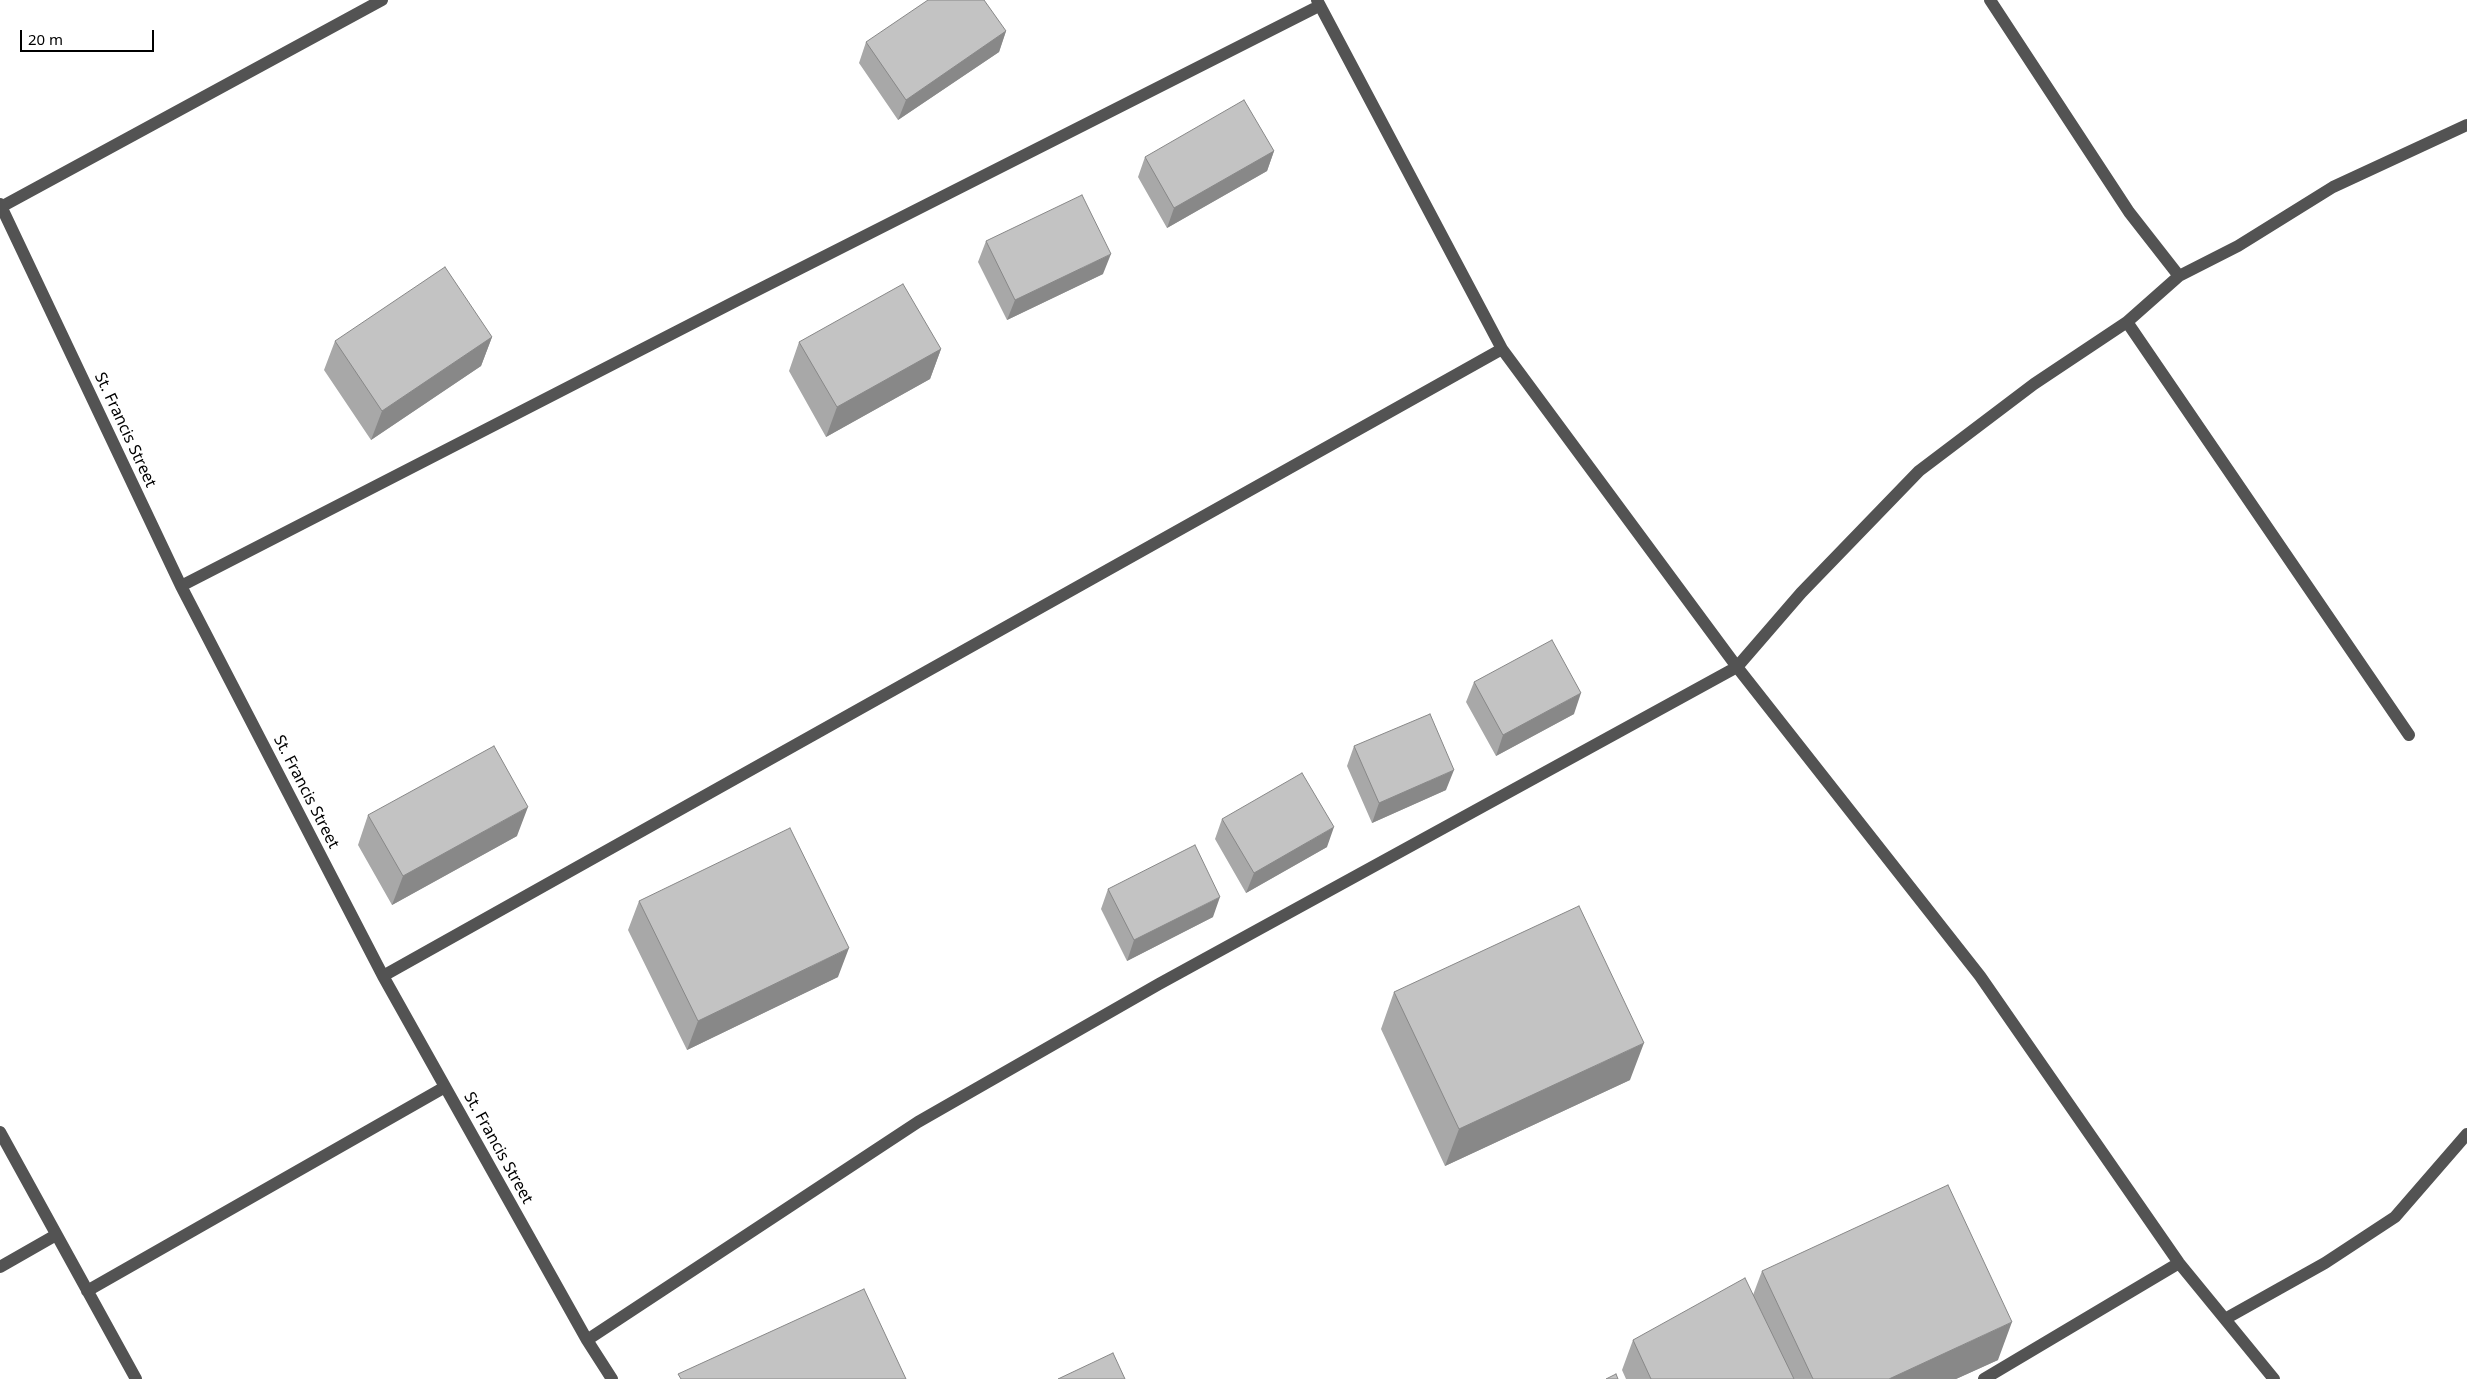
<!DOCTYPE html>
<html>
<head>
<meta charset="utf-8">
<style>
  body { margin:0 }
  #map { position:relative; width:2467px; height:1379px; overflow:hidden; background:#fff; font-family:"Noto Sans",sans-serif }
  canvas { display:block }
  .scale { position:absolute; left:20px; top:30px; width:134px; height:22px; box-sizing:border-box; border:2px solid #000; border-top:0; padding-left:6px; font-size:15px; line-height:18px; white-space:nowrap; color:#000; -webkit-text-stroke:4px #fff; paint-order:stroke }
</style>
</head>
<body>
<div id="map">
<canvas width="2467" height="1379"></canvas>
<div class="scale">20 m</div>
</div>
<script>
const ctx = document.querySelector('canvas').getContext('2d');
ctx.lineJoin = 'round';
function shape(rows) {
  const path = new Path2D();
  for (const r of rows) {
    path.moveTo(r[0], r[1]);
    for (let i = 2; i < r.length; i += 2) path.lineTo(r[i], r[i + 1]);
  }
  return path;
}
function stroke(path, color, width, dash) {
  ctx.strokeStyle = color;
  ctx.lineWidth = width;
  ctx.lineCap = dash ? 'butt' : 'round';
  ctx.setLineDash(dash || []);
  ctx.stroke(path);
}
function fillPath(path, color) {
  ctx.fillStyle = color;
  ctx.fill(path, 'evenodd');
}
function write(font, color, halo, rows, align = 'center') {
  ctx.font = font + ' "Noto Sans",sans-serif';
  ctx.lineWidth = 5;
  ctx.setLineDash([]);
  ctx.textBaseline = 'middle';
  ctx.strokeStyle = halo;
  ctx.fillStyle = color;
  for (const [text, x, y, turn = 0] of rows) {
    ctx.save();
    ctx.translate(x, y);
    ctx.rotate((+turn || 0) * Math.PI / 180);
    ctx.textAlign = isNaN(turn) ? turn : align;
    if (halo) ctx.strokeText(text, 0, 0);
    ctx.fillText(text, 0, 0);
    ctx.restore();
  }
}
stroke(shape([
  [1317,0,1502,349,1737,667,1980,976,2179,1263,2274,1379],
  [1990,0,2129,212,2179,276,2238,246,2333,187,2467,125],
  [0,204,181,586,383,976,587,1340,612,1379],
  [1,207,382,0],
  [2127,322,2409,735],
  [181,586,736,301,1319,6],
  [383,976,1502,349],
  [0,1132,136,1379],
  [0,1267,56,1235],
  [87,1291,445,1087],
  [2225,1319,2325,1263,2395,1217,2467,1134],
  [587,1340,918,1122,1159,984,1737,667,1801,593,1919,471,2034,384,2127,322,2179,276],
  [1984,1379,2179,1263]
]), '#535353', 12);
fillPath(shape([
  [1006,31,999,52,898,120,859,63,866,42],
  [1274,151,1267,171,1167,228,1138,177,1145,157],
  [986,241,1103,274,1007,320,978,262],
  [492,337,481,366,371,440,324,370,335,341],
  [799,342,941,349,930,379,826,437,789,371],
  [1474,682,1574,714,1496,756,1466,702],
  [1354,746,1446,790,1372,823,1347,766],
  [368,815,517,836,392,905,358,845],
  [1222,819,1327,847,1246,893,1215,839],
  [1108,889,1213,917,1127,961,1101,909],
  [639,901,838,977,687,1050,628,930],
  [1394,992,1630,1080,1445,1166,1381,1029],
  [1762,1271,1998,1360,1956,1379,1626,1379,1622,1370,1633,1340,1753,1295]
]), '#a8a8a8');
fillPath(shape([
  [1006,31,999,52,898,120,906,100],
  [1274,151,1267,171,1167,228,1174,208],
  [1111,254,1103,274,1007,320,1015,300],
  [492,337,481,366,371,440,382,411],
  [941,349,930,379,826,437,837,407],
  [1581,693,1574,714,1496,756,1503,735],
  [1454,770,1446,790,1372,823,1379,803],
  [528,807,517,836,392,905,403,876],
  [1334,827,1327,847,1246,893,1254,873],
  [1220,897,1213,917,1127,961,1134,940],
  [849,948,838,977,687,1050,698,1021],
  [1644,1043,1630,1080,1445,1166,1459,1129],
  [2012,1322,1998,1360,1956,1379,1889,1379]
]), '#888');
const building = shape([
  [928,0,984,0,1006,31,906,100,866,42,928,0],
  [1244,100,1274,151,1174,208,1145,157,1244,100],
  [1082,195,1111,254,1015,300,986,241,1082,195],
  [445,267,492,337,382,411,335,341,445,267],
  [903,284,941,349,837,407,799,342,903,284],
  [1552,640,1581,693,1503,735,1474,682,1552,640],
  [1430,714,1454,770,1379,803,1354,746,1430,714],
  [494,746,528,807,403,876,368,815,494,746],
  [1302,773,1334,827,1254,873,1222,819,1302,773],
  [790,828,849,948,698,1021,639,901,790,828],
  [1195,845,1220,897,1134,940,1108,889,1195,845],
  [1579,906,1644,1043,1459,1129,1394,992,1579,906],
  [1948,1185,2012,1322,1889,1379,1813,1379,1762,1271,1948,1185],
  [1745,1278,1794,1379,1651,1379,1633,1340,1745,1278],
  [864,1289,906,1379,681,1379,678,1374,864,1289],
  [1113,1353,1125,1379,1058,1379,1113,1353],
  [1616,1374,1618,1379,1606,1379,1616,1374]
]);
fillPath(building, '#c3c3c3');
stroke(building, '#888', 1);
write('16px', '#000', '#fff', [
  ["St. Francis Street",125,430,65],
  ["St. Francis Street",306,792,63],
  ["St. Francis Street",498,1148,61]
]);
</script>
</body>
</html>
